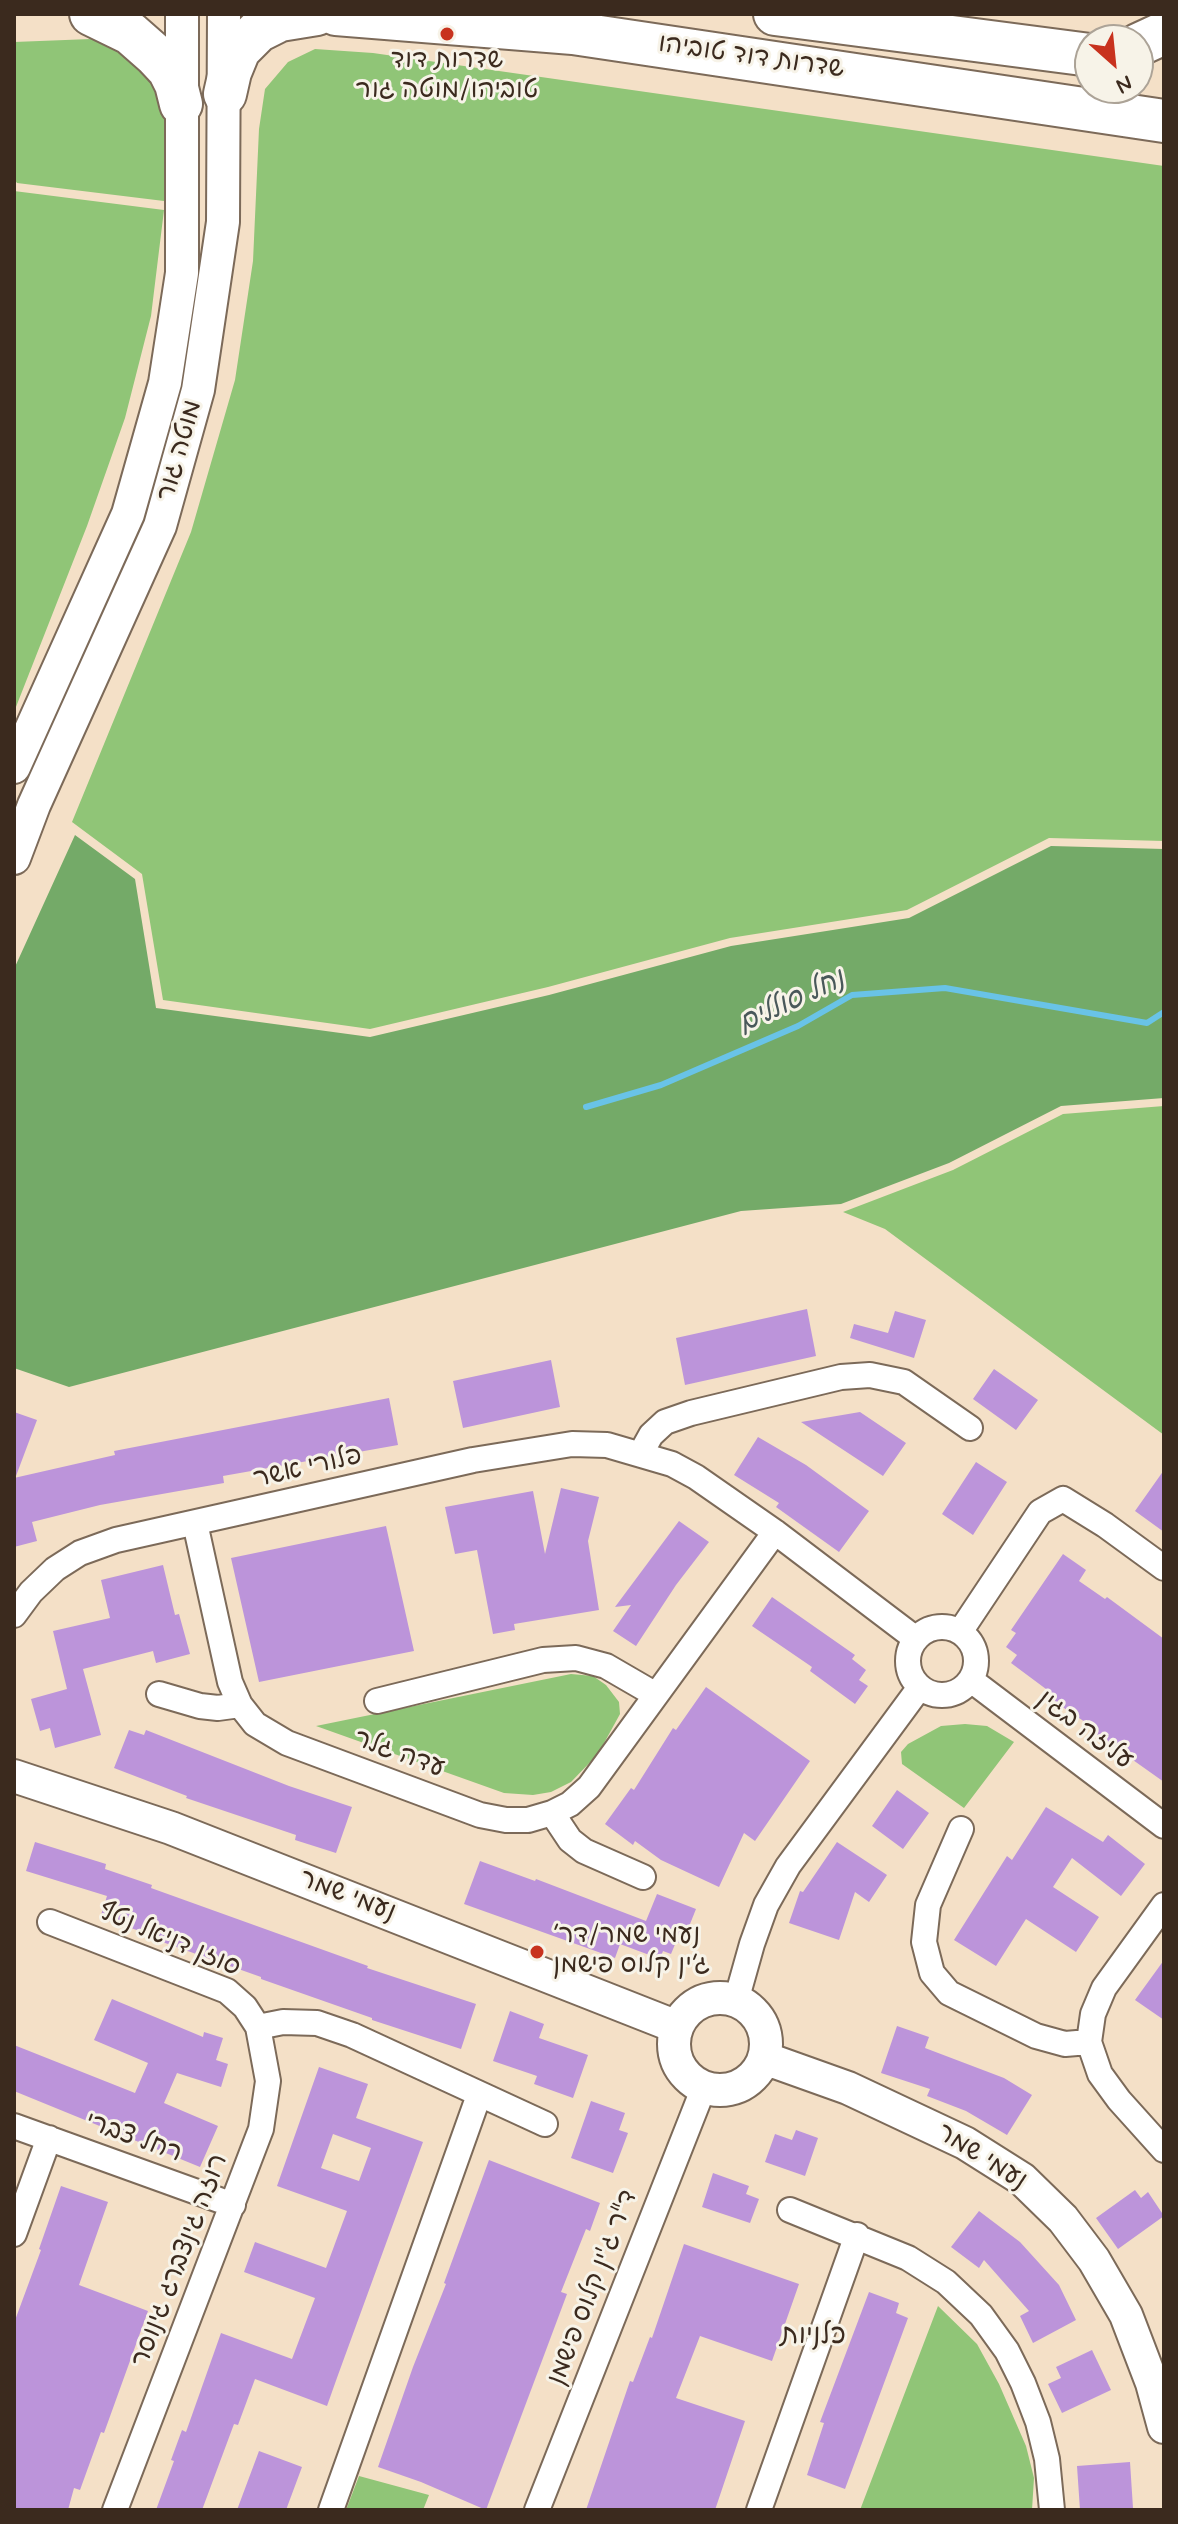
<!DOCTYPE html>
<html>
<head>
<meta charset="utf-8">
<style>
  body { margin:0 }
  #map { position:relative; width:1178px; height:2524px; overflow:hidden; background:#f4e0c7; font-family:Mynerve,sans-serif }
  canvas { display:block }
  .frame { position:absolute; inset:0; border:16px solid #3b2a1e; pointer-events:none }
  .north { position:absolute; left:1074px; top:24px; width:80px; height:80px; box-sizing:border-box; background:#f7f3e8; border:2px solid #aca397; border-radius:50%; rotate:153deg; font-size:22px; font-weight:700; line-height:32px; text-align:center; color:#3b2a1e }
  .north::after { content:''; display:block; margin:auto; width:28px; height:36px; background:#c8321e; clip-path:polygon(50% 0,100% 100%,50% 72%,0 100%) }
</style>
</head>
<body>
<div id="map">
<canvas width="1178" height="2524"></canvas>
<div class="frame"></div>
<div class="north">N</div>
</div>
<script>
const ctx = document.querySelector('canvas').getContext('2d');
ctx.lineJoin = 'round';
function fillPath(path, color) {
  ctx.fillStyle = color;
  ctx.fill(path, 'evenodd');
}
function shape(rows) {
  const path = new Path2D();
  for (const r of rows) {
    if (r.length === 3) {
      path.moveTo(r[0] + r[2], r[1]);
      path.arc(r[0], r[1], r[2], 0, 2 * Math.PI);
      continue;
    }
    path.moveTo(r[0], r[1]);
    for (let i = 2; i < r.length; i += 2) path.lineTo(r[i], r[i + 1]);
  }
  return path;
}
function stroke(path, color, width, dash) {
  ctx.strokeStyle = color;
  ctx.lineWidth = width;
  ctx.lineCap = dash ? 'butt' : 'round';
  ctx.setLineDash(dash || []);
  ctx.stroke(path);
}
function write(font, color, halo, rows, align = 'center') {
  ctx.font = font + ' Mynerve,"Playpen Sans Hebrew",sans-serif';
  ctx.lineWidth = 6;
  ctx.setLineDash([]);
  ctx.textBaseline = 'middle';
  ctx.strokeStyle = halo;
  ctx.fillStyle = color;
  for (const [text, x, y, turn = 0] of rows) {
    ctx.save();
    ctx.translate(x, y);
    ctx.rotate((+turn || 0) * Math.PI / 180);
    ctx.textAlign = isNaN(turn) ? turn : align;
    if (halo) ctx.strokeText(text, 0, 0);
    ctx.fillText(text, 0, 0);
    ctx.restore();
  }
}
fillPath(shape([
  [91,39,122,48,152,70,164,102,164,201,17,183,14,179,14,42],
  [315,49,373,53,1164,166,1164,841,1049,838,907,910,730,938,548,987,370,1029,163,1000,142,874,72,822,191,532,235,380,253,261,259,129,265,89,288,62],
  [14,191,164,210,151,316,125,418,87,526,14,712],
  [1164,1106,1164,1435,885,1229,843,1212,953,1170,1063,1114],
  [571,1674,593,1676,606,1685,619,1702,620,1714,598,1754,571,1782,551,1792,533,1795,504,1793,316,1726],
  [965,1724,987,1726,1014,1742,964,1808,902,1764,901,1752,908,1744,941,1726],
  [938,2306,977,2344,999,2384,1026,2446,1034,2478,1032,2510,860,2510],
  [359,2476,429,2495,423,2510,346,2510]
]), '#90c577');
fillPath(shape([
  [75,835,135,879,156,1008,370,1037,549,995,731,946,909,918,1051,846,1164,849,1164,1098,1061,1106,949,1163,841,1204,741,1211,69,1387,14,1368,14,969]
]), '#74aa68');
stroke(shape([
  [586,1107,661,1085,798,1026,852,995,945,988,1147,1023,1164,1012]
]), '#69c3e7', 6);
fillPath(shape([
  [807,1309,816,1356,685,1385,676,1338],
  [895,1311,926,1320,914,1358,850,1338,854,1324,888,1333],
  [551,1360,560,1407,463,1428,453,1381],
  [994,1369,1038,1400,1016,1430,973,1399],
  [389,1398,398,1445,223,1476,224,1483,100,1505,32,1522,37,1541,14,1547,14,1478,115,1455,114,1451],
  [14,1412,37,1420,16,1476,14,1475],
  [860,1412,906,1443,883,1476,801,1422],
  [758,1437,806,1465,869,1511,839,1552,776,1507,779,1503,734,1475],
  [976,1462,1007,1482,973,1535,942,1514],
  [1164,1470,1164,1532,1135,1511],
  [561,1488,599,1497,588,1541,599,1610,514,1624,515,1630,493,1634,477,1550,455,1554,445,1507,533,1491,545,1554],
  [679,1521,709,1542,676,1585,636,1646,613,1631,631,1605,615,1607],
  [386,1526,414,1651,259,1682,231,1558],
  [1063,1554,1086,1570,1079,1581,1105,1599,1107,1597,1164,1639,1164,1782,1092,1731,1094,1728,1043,1694,1046,1689,1011,1663,1017,1655,1006,1647,1016,1633,1011,1630],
  [163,1565,175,1615,179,1614,190,1654,156,1663,153,1651,83,1669,101,1735,55,1748,50,1728,40,1731,31,1699,67,1689,53,1631,110,1618,101,1580],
  [772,1597,855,1655,852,1659,866,1670,859,1680,868,1686,855,1704,810,1671,812,1667,752,1626],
  [706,1687,810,1761,755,1841,744,1833,719,1887,661,1860,635,1841,633,1845,605,1824,631,1788,634,1790,673,1728,676,1730],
  [129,1730,144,1735,146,1730,289,1786,352,1807,336,1853,295,1840,296,1835,186,1798,187,1796,114,1768],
  [897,1790,929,1813,903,1849,872,1826],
  [1046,1807,1103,1842,1108,1835,1145,1864,1121,1896,1072,1858,1053,1887,1099,1917,1076,1952,1026,1919,996,1966,954,1940,1007,1856,1012,1860],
  [35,1842,106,1864,105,1869,152,1885,151,1888,368,1966,367,1968,476,2004,461,2049,372,2020,372,2018,261,1979,261,1977,151,1938,152,1935,100,1918,107,1896,26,1871],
  [837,1842,887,1875,869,1902,855,1892,839,1940,789,1923,800,1891,803,1892],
  [480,1861,535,1881,536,1879,646,1921,657,1894,696,1909,682,1944,676,1942,671,1954,663,1951,660,1959,620,1944,615,1958,464,1904],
  [1164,1960,1164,2020,1135,2000],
  [112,1999,203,2037,204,2032,223,2038,216,2060,228,2064,221,2087,177,2073,164,2103,218,2126,200,2167,14,2091,14,2045,135,2093,148,2063,94,2040],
  [510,2011,544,2024,539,2038,588,2055,573,2098,534,2084,537,2076,493,2061],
  [897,2026,929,2037,925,2048,1004,2078,1032,2095,1007,2135,966,2111,927,2096,930,2089,881,2073],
  [319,2067,368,2084,356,2118,423,2142,338,2375,327,2406,255,2379,238,2425,234,2424,202,2510,156,2510,174,2461,171,2460,182,2430,186,2432,221,2333,292,2359,315,2298,244,2272,255,2242,326,2268,347,2211,277,2186],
  [333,2134,371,2148,359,2181,321,2168],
  [591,2101,625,2113,619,2130,628,2133,613,2173,571,2158],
  [796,2130,818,2138,805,2176,765,2162,775,2134,792,2140],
  [489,2160,600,2203,590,2231,586,2229,561,2292,567,2294,486,2510,421,2482,378,2467,413,2367,446,2284,444,2283],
  [713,2173,749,2186,746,2194,759,2199,750,2223,702,2207],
  [61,2186,108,2202,79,2285,148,2311,104,2433,101,2432,80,2490,74,2488,68,2510,14,2510,14,2323,41,2250,39,2249],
  [1135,2190,1141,2198,1148,2192,1164,2216,1118,2249,1096,2218],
  [979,2211,1020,2242,1059,2285,1076,2320,1033,2343,1020,2316,1029,2311,984,2260,979,2268,951,2247],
  [684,2244,799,2284,772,2361,700,2336,676,2398,745,2421,715,2510,586,2510,630,2381,633,2382,650,2337,652,2338],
  [869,2292,899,2303,896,2313,908,2318,845,2489,807,2475,824,2423,820,2422],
  [1092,2350,1111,2390,1062,2413,1048,2384,1061,2378,1056,2367],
  [259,2451,302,2467,286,2510,237,2510],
  [1130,2462,1133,2508,1080,2510,1077,2466]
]), '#bc94da');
const street = shape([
  [641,1453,651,1435,665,1422,691,1413,841,1377,870,1375,904,1382,970,1428],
  [195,1523,230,1682,240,1705,255,1724,287,1743,480,1815,506,1820,528,1820,552,1813,570,1804,589,1787,775,1532],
  [14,1615,31,1592,55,1569,80,1553,116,1540,473,1460,572,1444,607,1445,672,1464,696,1477,775,1532,916,1639],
  [942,1661,34],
  [960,1632,1040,1512,1063,1499,1105,1525,1164,1568],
  [971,1680,1164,1826],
  [159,1694,200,1706,218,1708,240,1705],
  [377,1701,543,1660,576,1658,606,1666,656,1695],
  [552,1813,570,1840,584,1851,643,1877],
  [961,1829,928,1905,924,1942,932,1973,949,1993,1036,2036,1065,2044,1089,2042],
  [1164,1905,1104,1988,1093,2014,1089,2042,1100,2074,1119,2100,1164,2150],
  [50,1922,227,1991,245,2007,258,2027,268,2081,261,2129,115,2510],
  [736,2001,752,1944,766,1905,788,1866,920,1687],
  [258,2027,283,2022,317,2023,352,2035,545,2124],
  [14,2126,233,2205],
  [790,2210,908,2258,946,2282,981,2315,1007,2351,1023,2383,1038,2422,1047,2459,1052,2510],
  [14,2234,49,2138],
  [331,2510,479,2095],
  [537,2510,704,2087],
  [759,2510,857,2235]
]);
const secondary = shape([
  [14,767,128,514,165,383,182,273,182,14],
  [14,858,34,805,160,526,198,390,223,222,224,14],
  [14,1776,171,1828,677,2027],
  [720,2044,46],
  [764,2058,848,2088,965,2143,1022,2179,1063,2219,1094,2260,1126,2315,1152,2383,1164,2427]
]);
const highway = shape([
  [91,14,130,33,155,55,169,70,176,84,181,104],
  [336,14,573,33,1164,121],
  [775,14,1090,55],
  [1138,45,1164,33],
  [225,94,230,72,239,50,258,31,280,20,317,14]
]);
stroke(street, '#7c6a59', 28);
stroke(secondary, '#7c6a59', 36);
stroke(highway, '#7c6a59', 46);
stroke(street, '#fff', 24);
stroke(secondary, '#fff', 32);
stroke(highway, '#fff', 42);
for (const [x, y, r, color] of [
  [447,34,8,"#c8321e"],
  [537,1952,8,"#c8321e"]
]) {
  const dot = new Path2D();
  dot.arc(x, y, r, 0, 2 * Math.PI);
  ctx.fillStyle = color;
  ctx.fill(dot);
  stroke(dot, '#f7f3e8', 3);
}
write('26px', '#3b2a1e', '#f7f3e8', [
  ["שדרות דוד טוביהו",751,58,8],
  ["מוטה גור",181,451,-74],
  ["פלורי אשר",308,1469,-13],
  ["עליזה בגין",1084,1731,37],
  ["עדה גלר",399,1755,20],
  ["נעמי שמר",347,1897,21],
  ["סוזן דניאל נטף",169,1941,23],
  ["רחל צברי",133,2139,20],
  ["נעמי שמר",981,2158,32],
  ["רוזה גינצברג גינוסר",181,2261,-69],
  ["ד\"ר ג'ין קלוס פישמן",594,2288,-69]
]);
write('26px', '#3b2a1e', '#f7f3e8', [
  ["שדרות דוד",447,62],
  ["טוביהו/מוטה גור",447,92],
  ["נעמי שמר/דר׳",553,1937,"left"],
  ["ג׳ין קלוס פישמן",553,1967,"left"]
]);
write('italic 28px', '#49585a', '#f7f3e8', [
  ["נחל סוללים",792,1003,-25]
]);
write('28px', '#3b2a1e', '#f7f3e8', [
  ["כלניות",813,2337]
]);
</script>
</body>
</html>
